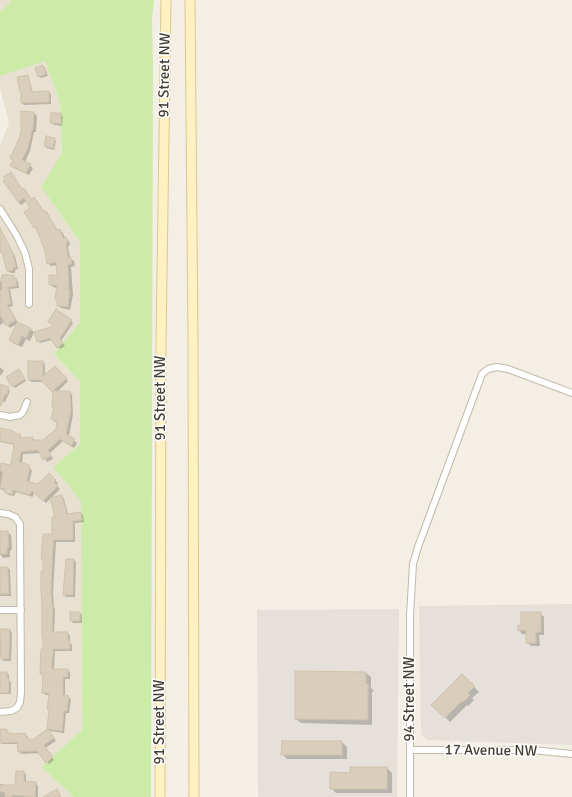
<!DOCTYPE html>
<html>
<head>
<meta charset="utf-8">
<style>
  body { margin:0 }
  canvas { display:block; background:#f3efe4 }
</style>
</head>
<body>
<canvas width="572" height="797"></canvas>
<script>
const ctx = document.querySelector('canvas').getContext('2d');
ctx.lineJoin = 'round';
function fillPath(path, color) {
  ctx.fillStyle = color;
  ctx.fill(path, 'evenodd');
}
function shape(rows) {
  const path = new Path2D();
  for (const r of rows) {
    path.moveTo(r[0], r[1]);
    for (let i = 2; i < r.length; i += 2) path.lineTo(r[i], r[i + 1]);
  }
  return path;
}
function stroke(path, color, width, dash) {
  ctx.strokeStyle = color;
  ctx.lineWidth = width;
  ctx.lineCap = dash ? 'butt' : 'round';
  ctx.setLineDash(dash || []);
  ctx.stroke(path);
}
function write(font, color, halo, rows, align = 'center') {
  ctx.font = font + ' Signika,sans-serif';
  ctx.lineWidth = 3;
  ctx.setLineDash([]);
  ctx.textBaseline = 'middle';
  ctx.strokeStyle = halo;
  ctx.fillStyle = color;
  for (const [text, x, y, turn = 0] of rows) {
    ctx.save();
    ctx.translate(x, y);
    ctx.rotate((+turn || 0) * Math.PI / 180);
    ctx.textAlign = isNaN(turn) ? turn : align;
    if (halo) ctx.strokeText(text, 0, 0);
    ctx.fillText(text, 0, 0);
    ctx.restore();
  }
}
fillPath(shape([
  [0,0,9,0,11,2,0,12],
  [45,61,60,103,62,153,41,187,80,242,80,322,54,354,80,382,80,444,53,467,81,500,82,730,41,767,74,797,0,797,0,145,9,123,0,88,0,76]
]), '#e8e1d1');
fillPath(shape([
  [572,604,572,745,427,740,421,734,419,606],
  [399,609,397,797,258,797,257,610]
]), '#e5e0d9');
fillPath(shape([
  [9,0,154,0,152,19,153,66,151,797,74,797,41,767,82,730,81,501,53,467,80,444,80,382,54,354,80,322,80,242,41,187,62,153,60,103,45,61,0,76,0,12,11,2]
]), '#cdeba8');
fillPath(shape([
  [43,66,45,68,48,76,41,78,39,76],
  [27,76,29,78,33,93,49,92,51,94,51,104,24,105,22,103],
  [34,113,37,116,36,132,34,132,30,151,25,162,33,168,29,175,14,168,12,166,20,139,23,121],
  [61,114,63,117,62,126,54,125,51,123],
  [54,139,56,141,54,150,47,148,45,146],
  [22,190,31,200,34,198,37,201,45,213,48,215,58,231,60,230,63,233,65,238,69,241,70,245,68,246,70,258,74,261,75,266,71,267,73,295,70,310,61,308,58,305,58,288,53,287,50,284,58,276,57,265,51,266,48,263,46,251,38,231,35,227,32,209,27,201,21,205,18,202],
  [0,230,15,256,18,269,15,270,15,273,11,273,8,271,4,255,0,250],
  [7,274,8,276,13,276,18,281,19,288,10,289,13,306,9,307,18,323,30,329,34,332,30,341,26,339,22,347,13,343,10,340,18,323,10,328,5,322,0,325,0,281,2,281,2,275],
  [71,321,73,323,61,341,65,346,60,349,52,340,40,343,38,341,55,327],
  [43,362,45,365,45,376,55,368,68,381,57,392,70,392,72,395,73,414,69,436,77,443,74,448,63,441,50,453,53,459,47,462,41,453,23,454,22,464,29,466,32,471,29,483,39,485,49,475,58,483,56,485,60,489,46,503,34,492,33,497,16,492,14,496,8,495,5,492,6,491,0,489,0,468,11,466,15,445,0,442,0,430,14,432,16,435,20,435,22,439,32,438,35,440,43,441,57,429,58,422,55,422,52,419,54,408,53,407,53,392,44,382,31,382,29,379],
  [0,367,4,371,0,376],
  [21,372,26,381,15,388,13,386],
  [0,387,8,389,10,391,5,402,0,401],
  [62,496,64,499,68,514,80,513,83,515,84,522,75,523,75,542,56,542,53,592,54,607,55,609,54,633,68,633,70,636,70,643,72,645,72,651,55,651,54,670,67,670,70,672,70,679,65,679,65,696,68,697,71,699,69,713,66,713,64,733,49,731,56,741,45,748,54,760,49,764,40,753,21,754,19,751,18,744,2,744,0,742,0,730,6,730,9,734,14,735,25,734,28,737,28,739,32,741,49,730,48,729,50,712,48,710,49,695,46,695,43,693,44,676,41,674,44,650,44,561,42,559,53,535],
  [0,532,7,532,11,535,12,550,10,550,10,557,3,558,0,554],
  [67,560,74,560,76,562,75,597,66,597,64,595],
  [0,568,8,568,10,570,11,596,0,596],
  [80,613,82,615,82,623,73,623,71,621],
  [540,613,544,617,544,635,539,635,540,646,531,646,527,642,527,634,522,634,519,630,522,626],
  [0,630,10,630,12,633,11,661,4,661,0,656],
  [0,673,7,673,9,675,9,680,11,682,11,694,0,694],
  [366,673,371,677,371,688,374,691,372,692,372,725,301,723,296,719],
  [462,675,479,692,472,698,474,700,468,706,467,705,450,722,433,705],
  [342,742,347,747,347,759,287,759,282,754],
  [387,768,392,773,392,793,336,793,331,788,351,774],
  [24,772,26,775,26,782,36,783,38,786,38,797,0,797,0,784,2,784,5,786,16,786]
]), '#0003');
const building = shape([
  [43,65,46,74,38,77,35,68,43,65],
  [28,75,32,92,49,91,49,102,21,103,21,92,20,92,17,77,28,75],
  [21,111,34,112,33,130,32,130,28,148,22,160,31,164,26,173,10,166,13,160,10,158,19,139,21,131,21,111],
  [51,113,61,113,61,124,50,123,51,113],
  [46,136,55,138,53,148,44,146,46,136],
  [11,172,22,189,24,188,31,199,34,197,44,212,46,211,57,230,60,229,63,238,66,237,68,242,66,243,68,258,71,257,72,264,68,264,69,291,70,291,68,307,57,306,57,299,55,299,57,285,49,285,49,275,57,275,56,262,47,264,45,251,36,227,34,228,24,212,30,208,24,198,18,202,3,181,5,179,3,177,11,172],
  [0,228,13,253,16,267,13,268,13,270,7,271,2,252,0,253,0,228],
  [3,275,14,275,14,278,16,278,17,286,8,287,11,304,7,304,16,320,6,326,0,315,0,290,2,290,1,277,3,277,3,275],
  [56,309,72,320,60,338,63,343,57,348,50,338,37,342,34,332,54,326,48,322,56,309],
  [17,322,31,328,26,338,22,336,18,345,9,340,17,322],
  [28,361,43,361,43,376,55,366,67,378,53,391,70,391,71,411,66,434,75,439,71,446,60,439,48,450,51,456,43,460,38,450,21,452,19,462,29,465,29,467,30,467,27,481,38,484,49,473,56,480,54,482,58,486,43,501,32,491,30,495,13,490,12,495,4,492,5,489,0,488,3,472,0,471,1,463,11,465,14,444,0,441,0,428,14,431,14,433,20,434,20,438,33,437,33,440,43,440,56,429,57,421,51,419,54,407,52,407,53,391,52,392,41,380,28,380,28,361],
  [19,369,25,379,12,387,6,377,19,369],
  [0,384,9,387,7,395,5,394,1,406,0,406,0,384],
  [62,495,67,514,81,512,82,520,73,521,73,540,54,540,53,548,51,589,52,605,53,605,52,632,68,632,68,641,70,641,70,649,53,649,53,658,52,658,52,669,68,669,68,677,63,677,63,695,69,696,67,711,64,711,62,731,47,729,49,710,47,710,49,693,42,693,43,674,40,674,41,649,43,649,43,638,42,638,42,603,41,592,41,571,43,571,43,559,41,559,43,534,52,534,52,517,55,517,50,498,62,495],
  [0,531,8,531,9,547,7,547,7,554,0,554,0,531],
  [66,559,74,559,73,595,63,595,66,559],
  [0,567,8,567,9,594,0,594,0,567],
  [70,612,80,612,80,621,70,621,70,612],
  [521,612,541,612,541,632,536,632,536,643,526,643,526,630,518,631,518,625,521,625,521,612],
  [0,629,10,629,9,659,1,659,0,629],
  [295,671,366,672,366,683,369,685,368,687,368,720,295,719,295,671],
  [0,672,7,672,7,677,9,679,9,693,0,693,0,672],
  [462,674,475,686,468,693,470,695,463,702,462,701,445,718,431,705,462,674],
  [0,729,7,729,7,733,13,733,13,734,26,733,26,737,32,740,48,729,54,738,44,745,53,757,46,763,37,751,18,752,17,742,0,743,0,729],
  [282,741,342,741,342,755,281,755,282,741],
  [350,767,387,767,387,789,330,789,330,772,350,773,350,767],
  [16,771,24,771,24,781,36,782,35,797,12,795,12,797,5,797,5,792,0,792,0,785,15,785,16,771],
  [57,789,61,797,43,797,57,789]
]);
fillPath(building, '#d9cdbb');
stroke(building, '#d1c3ab', 1);
const minor = shape([
  [0,209,17,236,25,253,29,269,29,304],
  [0,415,10,417,20,415,23,412,27,402],
  [0,513,8,514,15,517,20,524,21,693,20,702,17,708,11,711,0,712],
  [0,610,21,610],
  [410,750,532,750,572,754],
  [410,797,410,616,413,564,418,547,482,374,488,369,497,367,508,369,572,393]
]);
const secondary = shape([
  [190,0,193,342,194,797],
  [160,797,161,343,166,0]
]);
stroke(minor, '#c2baa8', 8);
stroke(secondary, '#dbc791', 11);
stroke(minor, '#fff', 6);
stroke(secondary, '#fff1c2', 9);
write('15px', '#463f33', '#fff', [
  ["91 Street NW",165,75,-89],
  ["91 Street NW",161,398,-90],
  ["94 Street NW",410,699,-90],
  ["91 Street NW",160,722,-90],
  ["17 Avenue NW",491,751,1]
]);
</script>
</body>
</html>
